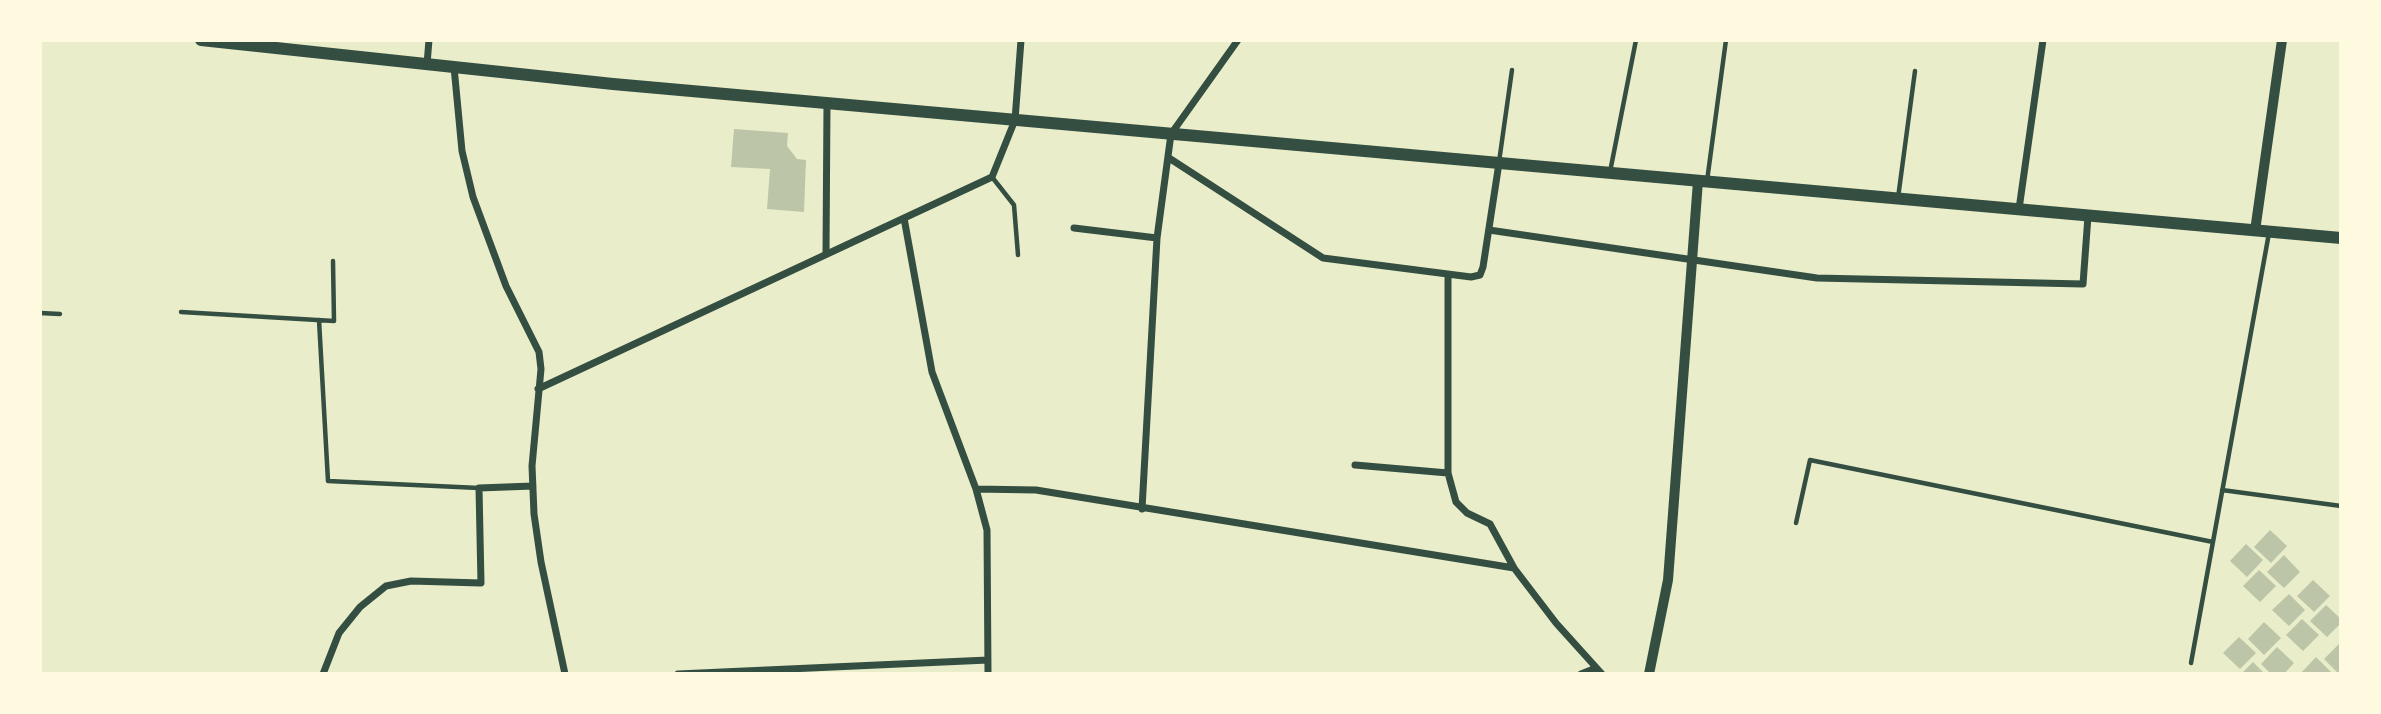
<!DOCTYPE html>
<html>
<head>
<meta charset="utf-8">
<style>
  body { margin:0 }
  #map { position:relative; width:2381px; height:714px; overflow:hidden; background:#e9edc9; font-family:Signika,sans-serif }
  canvas { display:block }
  .frame { position:absolute; inset:0; border:42px solid #fefae0; pointer-events:none }
</style>
</head>
<body>
<div id="map">
<canvas width="2381" height="714"></canvas>
<div class="frame"></div>
</div>
<script>
const ctx = document.querySelector('canvas').getContext('2d');
ctx.lineJoin = 'round';
function fillPath(path, color) {
  ctx.fillStyle = color;
  ctx.fill(path, 'evenodd');
}
function shape(rows) {
  const path = new Path2D();
  for (const r of rows) {
    path.moveTo(r[0], r[1]);
    for (let i = 2; i < r.length; i += 2) path.lineTo(r[i], r[i + 1]);
  }
  return path;
}
function stroke(path, color, width, dash) {
  ctx.strokeStyle = color;
  ctx.lineWidth = width;
  ctx.lineCap = dash ? 'butt' : 'round';
  ctx.setLineDash(dash || []);
  ctx.stroke(path);
}
fillPath(shape([
  [734,129,788,133,787,146,797,159,806,160,804,212,767,209,770,169,731,167],
  [2270,530,2287,546,2271,563,2254,547],
  [2246,544,2263,560,2247,577,2230,561],
  [2284,555,2300,572,2284,588,2267,572],
  [2259,570,2276,586,2260,602,2243,586],
  [2313,580,2330,596,2314,612,2297,596],
  [2289,594,2305,610,2289,626,2272,610],
  [2326,605,2341,619,2341,623,2327,637,2310,621],
  [2302,619,2319,635,2303,651,2286,635],
  [2264,622,2281,638,2264,655,2248,639],
  [2239,637,2256,653,2240,669,2223,653],
  [2341,642,2341,674,2339,674,2324,659],
  [2277,647,2294,663,2284,674,2271,674,2261,664],
  [2316,657,2333,674,2300,674],
  [2253,662,2265,674,2241,674]
]), '#bcc5a7');
stroke(shape([
  [1499,162,1512,70],
  [1610,172,1636,40],
  [992,177,1014,205,1018,255],
  [1707,181,1726,40],
  [1898,198,1915,71],
  [181,312,334,321,333,261],
  [40,313,60,314],
  [319,320,328,481,479,488],
  [2222,490,2341,506],
  [1796,523,1810,460,2213,542],
  [2191,663,2269,233]
]), '#344e41', 4.5);
stroke(shape([
  [427,64,429,40],
  [454,67,462,151,473,197,506,286,539,352,541,369,532,466,534,514,541,562,565,674],
  [1169,158,1323,258,1471,277,1480,275,1483,267,1499,163],
  [2019,209,2043,40],
  [904,218,932,372,976,489,987,530,988,674],
  [1074,228,1157,238],
  [1489,230,1817,278,2083,284,2088,216],
  [826,254,827,103],
  [1448,274,1448,473,1456,502,1467,513,1490,524,1514,568],
  [538,389,992,177,1015,120,1021,40],
  [1355,465,1448,473],
  [976,489,1036,490,1514,568,1556,623,1602,674],
  [1142,509,1157,238,1171,134,1238,40],
  [323,674,339,633,360,607,386,586,411,581,481,583,479,488,533,486],
  [678,674,988,660],
  [1581,674,1596,668]
]), '#344e41', 7);
stroke(shape([
  [2255,231,2282,40],
  [1649,674,1668,580,1698,181]
]), '#344e41', 10);
stroke(shape([
  [201,40,613,84,2341,238]
]), '#344e41', 12);
</script>
</body>
</html>
